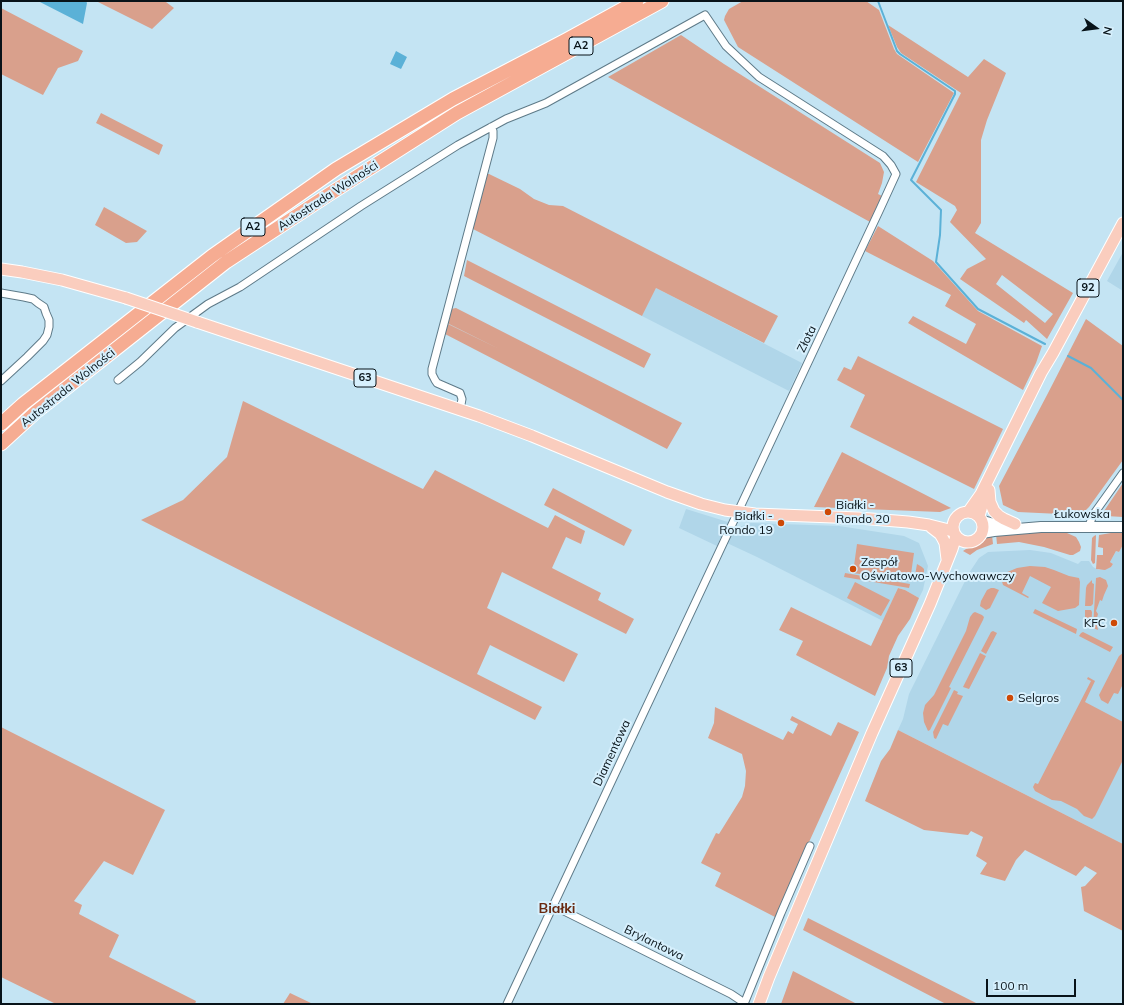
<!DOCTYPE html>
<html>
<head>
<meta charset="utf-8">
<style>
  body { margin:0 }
  #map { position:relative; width:1124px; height:1005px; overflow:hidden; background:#c4e4f3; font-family:Mulish,sans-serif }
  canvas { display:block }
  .frame { position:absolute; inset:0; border:2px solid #081319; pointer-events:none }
  .north { position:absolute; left:1076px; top:8px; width:40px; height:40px; -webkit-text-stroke:3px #d7f0fd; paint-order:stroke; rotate:104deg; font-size:11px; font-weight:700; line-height:16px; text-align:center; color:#081319 }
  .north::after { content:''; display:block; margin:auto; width:14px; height:18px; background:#081319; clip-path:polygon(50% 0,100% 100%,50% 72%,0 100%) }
  .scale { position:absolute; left:986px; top:979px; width:90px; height:18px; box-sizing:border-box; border:2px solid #081319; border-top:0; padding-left:5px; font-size:12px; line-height:14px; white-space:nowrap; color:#081319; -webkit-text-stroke:3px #d7f0fd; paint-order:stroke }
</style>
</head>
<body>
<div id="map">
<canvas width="1124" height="1005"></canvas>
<div class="frame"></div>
<div class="north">N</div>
<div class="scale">100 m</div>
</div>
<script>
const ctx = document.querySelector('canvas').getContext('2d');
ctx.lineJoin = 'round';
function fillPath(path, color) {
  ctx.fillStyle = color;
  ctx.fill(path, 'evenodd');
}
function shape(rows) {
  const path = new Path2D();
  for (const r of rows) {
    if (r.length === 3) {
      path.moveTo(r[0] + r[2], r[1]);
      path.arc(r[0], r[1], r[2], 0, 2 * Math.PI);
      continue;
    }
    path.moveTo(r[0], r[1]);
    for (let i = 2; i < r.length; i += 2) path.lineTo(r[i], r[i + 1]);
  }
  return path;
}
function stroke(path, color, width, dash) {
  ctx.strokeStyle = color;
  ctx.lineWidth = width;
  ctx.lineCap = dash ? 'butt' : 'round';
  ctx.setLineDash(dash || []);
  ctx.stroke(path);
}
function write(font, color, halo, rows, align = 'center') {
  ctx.font = font + ' Mulish,sans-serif';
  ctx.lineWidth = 4;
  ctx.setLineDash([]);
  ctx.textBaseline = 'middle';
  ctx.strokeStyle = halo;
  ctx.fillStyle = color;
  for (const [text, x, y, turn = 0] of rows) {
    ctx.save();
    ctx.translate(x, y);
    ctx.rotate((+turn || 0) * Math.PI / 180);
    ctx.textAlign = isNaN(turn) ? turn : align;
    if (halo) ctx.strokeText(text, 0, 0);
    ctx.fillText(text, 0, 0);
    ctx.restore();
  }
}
fillPath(shape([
  [1123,252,1123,291,1107,281],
  [656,288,802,363,789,391,642,316],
  [686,509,728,522,717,546,679,528],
  [751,523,839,526,904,536,919,543,928,566,923,590,919,598,905,590,898,588,883,621,757,557,727,543,736,528],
  [1123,545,1123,844,898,730,903,719,909,694,969,573,979,558,988,552,1030,550,1051,553,1078,564,1081,561,1089,561,1093,567,1099,570,1111,567,1113,564,1110,562,1116,551,1119,552]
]), '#b0d6e9');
fillPath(shape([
  [96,1,166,1,166,2,174,8,152,29],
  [743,1,866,1,879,10,894,49,897,54,954,93,918,162,738,47,724,20,725,16,729,9],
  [1,8,83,51,78,61,58,68,43,95,1,74],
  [888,25,968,77,984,59,1006,73,987,120,981,140,981,223,975,233,1073,293,1047,339,1026,320,1024,323,960,279,967,269,986,259,950,222,957,210,955,206,916,182,961,93,901,53,897,47],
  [1002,275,1053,314,1045,323,996,284],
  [681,35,724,64,880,163,884,172,882,183,878,194,882,196,870,222,608,77],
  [101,113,163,145,159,155,96,123],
  [485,174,489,174,520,189,534,199,549,205,563,206,778,316,764,343,656,288,642,316,473,229],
  [104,207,147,231,137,242,126,243,95,225],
  [878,226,933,261,978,311,1042,346,1036,363,1023,390,908,323,913,316,966,344,976,324,945,306,951,295,865,251],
  [467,260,651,354,644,368,464,276],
  [456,308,682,423,667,449,445,334,448,324,497,348,447,323,451,309],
  [1086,319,1123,346,1123,460,1089,507,1081,515,1018,512,1003,505,999,486,1047,395],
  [858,356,1003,429,974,489,850,427,865,395,837,380,844,367,851,370],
  [243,401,423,489,435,470,548,528,555,515,585,531,581,544,566,537,552,568,601,593,598,600,634,619,626,634,502,572,487,608,578,654,564,682,490,645,477,674,542,707,535,720,141,520,183,500,227,457],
  [842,452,951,508,940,512,814,507],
  [1123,483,1123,517,1106,516,1102,514],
  [553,488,632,530,624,546,544,505],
  [1058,532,1067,533,1076,537,1079,542,1081,547,1080,551,1073,555,1070,555,1044,547,1019,542,997,544,996,534],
  [1111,533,1123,533,1123,545,1119,552,1116,551,1110,562,1113,564,1111,567,1105,570,1096,569,1097,555,1103,555,1103,548,1098,547,1099,535],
  [992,535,993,544,977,550,970,555,963,551,966,549,979,544,987,536],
  [1096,535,1095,563,1093,564,1091,560,1092,538,1094,536],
  [857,544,914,553,910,581,853,573],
  [917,564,922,567,924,569,924,574,922,579,917,581,914,581],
  [1030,566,1045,567,1054,570,1069,576,1079,578,1080,582,1079,605,1075,608,1058,611,1042,603,1051,587,1030,576,1022,593,1029,597,1028,598,1003,585,1001,578,1005,573,1017,568],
  [845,573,910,584,909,588,844,577],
  [1100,577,1106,580,1108,586,1104,595,1102,601,1100,600,1096,611,1098,614,1096,621,1098,630,1093,628,1096,578],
  [1092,580,1092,583,1094,584,1093,604,1091,606,1085,606,1086,588,1087,585],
  [855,582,890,600,881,616,847,598],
  [898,588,905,590,919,598,910,619,898,636,889,656,887,668,875,696,796,655,803,641,779,630,791,607,871,646],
  [991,588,994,588,999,590,990,608,986,610,980,606,981,601,987,590],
  [1035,609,1077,629,1076,634,1033,613],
  [1085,610,1091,610,1092,612,1091,629,1087,624,1085,619],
  [975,612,982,615,984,617,983,620,949,687,951,688,930,730,928,731,924,722,923,713,925,705,934,695,966,631,970,617,973,613],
  [993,631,997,633,986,654,981,651,991,632],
  [1083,632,1113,647,1110,652,1079,636,1081,633],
  [980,653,986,656,969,689,963,687],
  [1123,653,1123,684,1118,694,1114,693,1108,704,1101,700,1099,695,1119,656],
  [1088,677,1095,681,1085,702,1123,722,1123,760,1095,816,1092,819,1084,816,1077,809,1061,801,1052,800,1035,791,1033,787,1035,783,1038,784,1091,681,1087,679],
  [954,690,958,692,957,694,963,696,948,726,943,724,936,739,934,738,933,732],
  [715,707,783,740,788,731,793,734,798,724,790,720,792,716,831,736,838,722,859,732,775,917,715,886,721,873,701,863,716,833,719,834,742,797,745,786,746,771,742,754,708,738,714,723],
  [1,727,165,810,133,875,104,861,74,901,82,905,79,914,119,935,109,957,196,1001,195,1004,56,1004,1,977],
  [898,730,1123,844,1123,931,1084,911,1081,887,1085,886,1097,873,1085,866,1076,876,1025,850,1016,860,1005,881,980,874,987,863,976,856,983,837,971,831,968,835,924,830,865,801,881,761,890,749],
  [808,918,978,1004,946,1004,803,930],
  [793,971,857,1004,781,1004],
  [290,993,313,1004,283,1004]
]), '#d9a08c');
fillPath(shape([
  [38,1,86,1,87,3,83,24],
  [396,51,407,57,401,69,390,64]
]), '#5bb1d7');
stroke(shape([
  [878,1,897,51,900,54,955,91,955,94,911,180,941,210,940,235,936,262,978,309,1045,344],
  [1068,356,1091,368,1123,400]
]), '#5bb1d7', 2);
const street = shape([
  [1,293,24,297,33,299,38,303,44,307,46,313,49,320,49,327,47,335,43,341,27,357,1,381],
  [118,380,140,362,175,328,208,304,240,287,361,206,458,145,506,119,546,103,705,15,726,46,759,77,883,156,891,165,896,174,880,209,507,1004],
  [460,410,462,399,460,393,437,383,435,380,432,374,432,369,493,138,493,131,491,127],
  [1089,526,1093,515,1123,473],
  [552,905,731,994,740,1000,743,1004],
  [744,1004,781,913,810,846]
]);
const secondary = shape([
  [983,521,994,524,1009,525],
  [982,533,994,531,1041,527,1123,527]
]);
const primary = shape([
  [1,269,22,272,62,280,126,298],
  [197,322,479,416,532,436,667,492,701,504,725,510,755,514,859,518,908,522,929,525,953,531],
  [989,490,990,502,994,511,999,516,1004,519,1015,524],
  [969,511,981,494,1041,373,1053,353,1123,223],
  [968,527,15],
  [979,516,985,495],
  [931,527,940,534,943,539,945,543,947,559],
  [759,1004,769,977,872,733,930,604,952,549,956,536]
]);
const highway = shape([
  [1,424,23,404,212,256,336,169,453,99,566,40,637,1],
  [1,444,37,411,226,262,328,195,457,113,662,1]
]);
stroke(street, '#5e7a88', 9);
stroke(secondary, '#5e7a88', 12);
stroke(primary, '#fff', 13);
stroke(highway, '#fff', 15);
stroke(street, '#fff', 7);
stroke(secondary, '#fff', 10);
stroke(primary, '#facdbe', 11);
stroke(highway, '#f6ac92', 13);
const primaryBridge = shape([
  [126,298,197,322]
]);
stroke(primaryBridge, '#fff', 13, []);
stroke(primaryBridge, '#facdbe', 11);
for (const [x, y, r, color] of [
  [828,512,4,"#ce4906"],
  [781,523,4,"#ce4906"],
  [853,569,4,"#ce4906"],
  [1114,623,4,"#ce4906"],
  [1010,698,4,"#ce4906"]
]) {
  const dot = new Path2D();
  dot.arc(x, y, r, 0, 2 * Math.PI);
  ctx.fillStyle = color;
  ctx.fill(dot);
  stroke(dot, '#d7f0fd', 1.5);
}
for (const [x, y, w] of [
  [581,46,24],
  [253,227,24],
  [1088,288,22],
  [365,378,22],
  [901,668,22]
]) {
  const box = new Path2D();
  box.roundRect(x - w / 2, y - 9, w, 18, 3);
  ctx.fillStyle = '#d7f0fd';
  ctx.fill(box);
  stroke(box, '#081319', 1);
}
write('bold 11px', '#081319', null, [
  ["A2",581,46],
  ["A2",253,227],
  ["92",1088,288],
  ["63",365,378],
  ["63",901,668]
]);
write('12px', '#081319', '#d7f0fd', [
  ["Autostrada Wolności",328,196,-33],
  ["Złota",807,339,-64],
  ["Autostrada Wolności",68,388,-39],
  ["Łukowska",1082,514],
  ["Diamentowa",612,753,-65],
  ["Brylantowa",654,943,26]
]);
write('12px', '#081319', '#d7f0fd', [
  ["Białki -",836,505],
  ["Rondo 20",836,519],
  ["Białki -",773,516,"right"],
  ["Rondo 19",773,530,"right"],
  ["Zespół",861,562],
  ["Oświatowo-Wychowawczy",861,576],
  ["KFC",1106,623,"right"],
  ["Selgros",1018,698]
], 'left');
write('bold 14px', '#69280f', '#d7f0fd', [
  ["Białki",557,909]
]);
</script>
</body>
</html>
